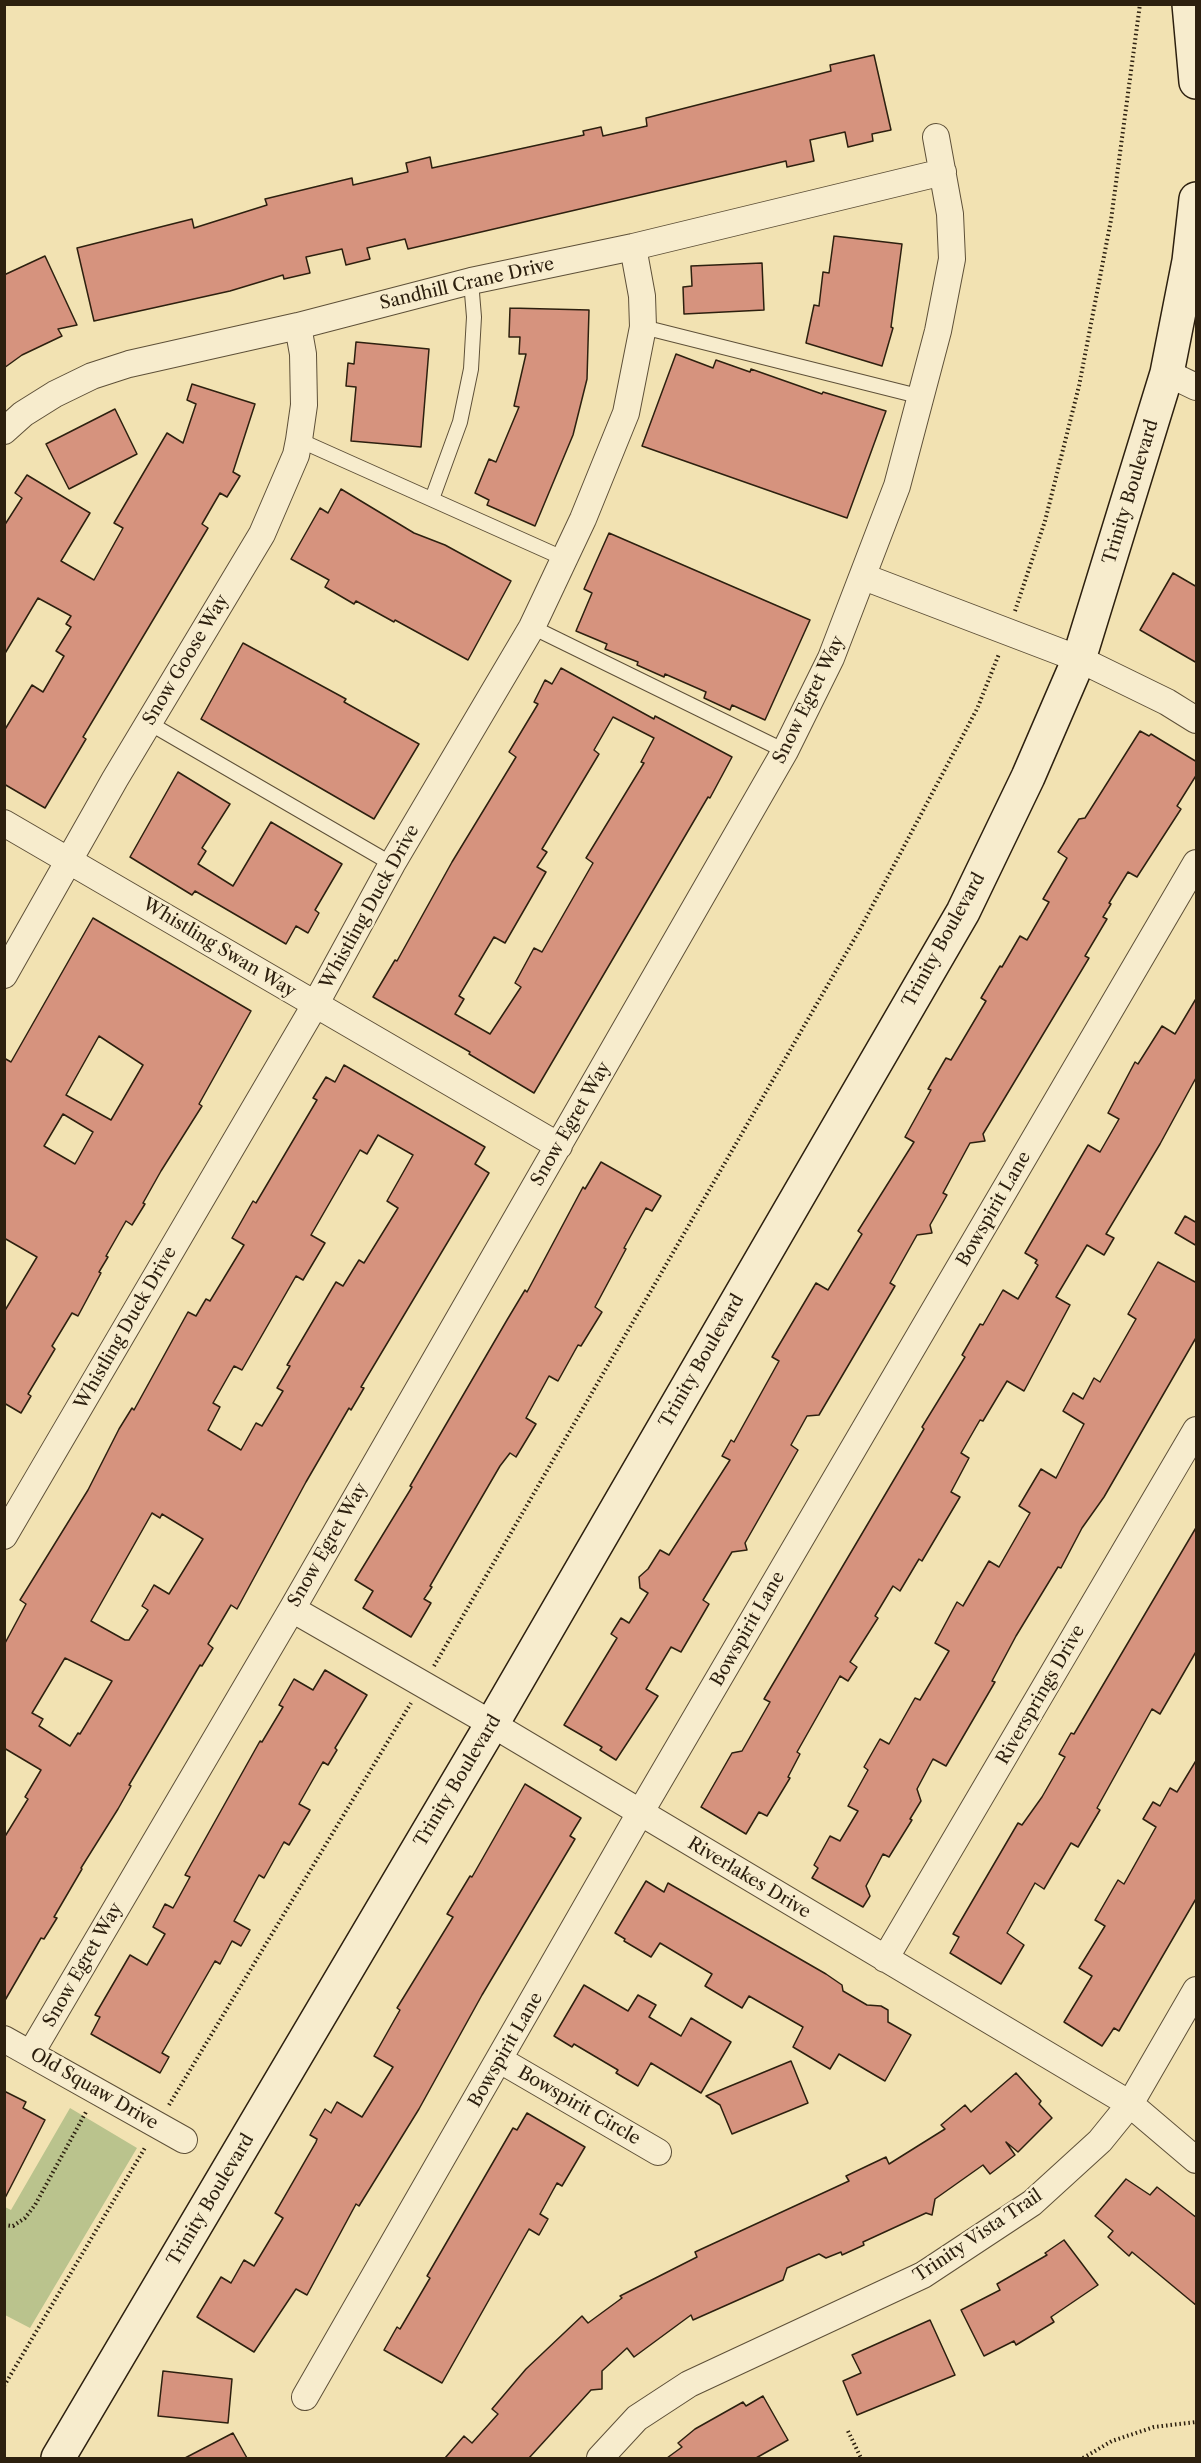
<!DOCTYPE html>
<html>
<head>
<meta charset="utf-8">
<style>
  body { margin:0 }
  #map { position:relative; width:1201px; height:2463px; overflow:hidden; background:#f2e2b2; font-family:"Libre Caslon Text",serif }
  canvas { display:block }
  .frame { position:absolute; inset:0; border:6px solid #2d200f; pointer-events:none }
</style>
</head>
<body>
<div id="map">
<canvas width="1201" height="2463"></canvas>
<div class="frame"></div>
</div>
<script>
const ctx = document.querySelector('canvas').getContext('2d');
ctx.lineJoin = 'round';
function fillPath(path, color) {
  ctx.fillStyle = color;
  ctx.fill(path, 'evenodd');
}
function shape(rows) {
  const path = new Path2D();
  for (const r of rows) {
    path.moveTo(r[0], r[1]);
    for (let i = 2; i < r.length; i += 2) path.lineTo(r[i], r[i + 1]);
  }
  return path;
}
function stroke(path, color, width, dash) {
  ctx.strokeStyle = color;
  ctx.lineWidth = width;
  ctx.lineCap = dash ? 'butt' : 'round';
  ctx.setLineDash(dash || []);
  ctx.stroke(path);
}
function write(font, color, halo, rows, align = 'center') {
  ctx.font = font + ' "Libre Caslon Text",serif';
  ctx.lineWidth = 5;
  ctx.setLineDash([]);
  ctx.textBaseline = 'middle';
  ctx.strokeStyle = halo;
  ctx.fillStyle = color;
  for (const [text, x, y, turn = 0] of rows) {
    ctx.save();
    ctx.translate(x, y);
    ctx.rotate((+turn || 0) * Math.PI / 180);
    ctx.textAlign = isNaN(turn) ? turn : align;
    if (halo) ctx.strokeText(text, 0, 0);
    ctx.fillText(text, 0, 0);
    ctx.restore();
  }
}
fillPath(shape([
  [70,2108,137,2148,30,2328,5,2315,5,2207,11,2210]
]), '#bac38d');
const building = shape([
  [874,55,891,130,872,134,873,141,848,147,845,132,810,140,814,161,787,167,786,161,408,249,405,239,367,248,370,259,346,265,342,249,306,257,310,273,284,279,283,275,230,291,94,321,77,248,192,219,194,228,267,205,265,199,327,184,352,178,353,185,408,172,406,163,430,157,432,168,584,135,583,131,601,127,603,136,647,126,646,118,831,71,830,65,874,55],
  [834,236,902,244,891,327,893,328,882,366,806,343,814,305,819,306,823,272,829,273,834,236],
  [45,256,77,325,58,329,62,336,22,355,4,368,4,275,45,256],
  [762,263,764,310,684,314,683,287,692,286,691,266,762,263],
  [510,308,589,310,587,379,573,435,535,526,487,505,489,500,475,493,489,459,496,462,519,407,514,406,526,354,519,354,520,337,509,337,510,308],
  [356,342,429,349,421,447,351,441,356,387,346,386,348,363,354,364,356,342],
  [676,354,713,368,716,360,750,372,751,369,822,394,823,392,886,411,847,518,642,446,676,354],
  [192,384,255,404,233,472,240,476,227,497,220,493,202,524,208,528,83,737,86,739,45,808,4,784,4,731,32,685,43,692,64,656,56,651,71,627,66,624,71,616,38,598,4,655,4,526,22,498,15,493,27,475,90,513,61,561,94,580,123,528,114,523,167,433,183,443,196,404,187,400,192,384],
  [115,409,137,454,69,489,46,444,115,409],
  [341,489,414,533,445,545,511,581,468,660,395,620,394,622,356,601,354,604,325,587,329,580,291,559,320,508,328,513,341,489],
  [609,533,810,620,765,720,732,705,730,710,704,698,706,692,665,674,664,677,637,665,638,662,605,649,607,644,576,631,592,593,584,589,609,533],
  [1173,573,1197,587,1197,663,1140,630,1173,573],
  [243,643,346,699,344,702,419,744,374,819,201,719,243,643],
  [561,668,654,719,655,716,732,757,710,798,708,797,534,1093,469,1054,470,1052,373,997,395,960,397,961,452,862,516,757,509,752,538,704,534,702,545,680,552,684,561,668],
  [613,717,654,738,641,762,644,763,586,858,593,863,542,952,534,948,515,983,521,987,490,1034,455,1014,464,999,459,996,494,937,505,943,546,872,537,867,547,852,542,849,599,754,594,750,613,717],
  [1140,731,1149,736,1151,734,1197,762,1197,774,1177,806,1181,809,1137,877,1128,872,1109,903,1111,904,1103,917,1107,919,1085,956,1089,958,983,1134,985,1141,970,1143,943,1193,947,1195,930,1225,932,1233,917,1235,890,1283,895,1286,819,1415,807,1416,791,1445,798,1450,745,1543,747,1550,732,1552,703,1600,709,1604,681,1652,671,1647,646,1689,658,1696,616,1760,600,1750,602,1747,564,1725,617,1638,611,1634,621,1618,629,1623,648,1593,640,1588,639,1577,648,1569,660,1550,669,1555,730,1460,722,1456,731,1440,734,1442,779,1361,772,1357,816,1283,828,1290,862,1234,858,1231,914,1142,905,1137,931,1090,928,1089,946,1058,951,1060,986,1001,981,998,1000,966,1002,967,1020,936,1027,940,1049,902,1043,899,1067,858,1058,852,1079,819,1085,818,1140,731],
  [178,772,230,804,202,848,206,851,198,864,233,886,271,822,342,864,315,910,319,913,308,933,296,926,286,944,195,891,192,895,130,857,178,772],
  [93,918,251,1011,199,1104,202,1106,161,1171,143,1203,145,1204,132,1225,126,1221,106,1256,108,1257,99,1272,101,1273,78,1316,72,1313,52,1346,55,1349,28,1394,31,1396,21,1413,4,1403,4,1312,37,1257,4,1238,4,1058,11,1062,93,918],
  [99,1036,143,1065,111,1120,66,1095,99,1036],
  [63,1114,93,1132,75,1164,44,1146,63,1114],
  [1197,997,1197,1076,1160,1144,1106,1234,1114,1238,1104,1255,1087,1245,1056,1297,1070,1305,1024,1391,1007,1381,983,1421,980,1420,961,1453,969,1458,951,1492,960,1497,922,1561,919,1559,900,1591,893,1586,875,1616,878,1618,850,1662,857,1667,848,1681,840,1676,797,1752,800,1754,788,1777,790,1778,767,1816,759,1812,746,1834,701,1807,732,1753,742,1751,770,1702,764,1699,924,1429,922,1427,965,1357,962,1355,980,1324,983,1325,1003,1290,1018,1299,1038,1265,1035,1263,1037,1260,1025,1253,1088,1145,1100,1152,1119,1119,1108,1113,1135,1062,1138,1064,1162,1026,1175,1034,1197,997],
  [344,1065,485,1147,475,1164,489,1173,361,1387,364,1388,351,1410,349,1408,306,1482,237,1609,231,1605,208,1644,213,1648,202,1666,200,1665,129,1785,131,1786,118,1809,81,1868,82,1869,54,1917,57,1918,44,1939,41,1938,4,2002,4,1838,28,1799,25,1797,41,1770,4,1748,4,1645,26,1604,20,1600,88,1490,119,1429,132,1408,134,1410,188,1312,196,1316,206,1299,210,1301,244,1245,232,1238,253,1201,256,1203,317,1100,313,1098,326,1077,335,1082,344,1065],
  [378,1135,413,1155,387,1201,398,1208,364,1263,359,1260,343,1286,336,1282,287,1365,290,1366,277,1388,283,1391,262,1426,256,1423,241,1450,208,1430,220,1407,213,1403,234,1366,242,1370,296,1276,303,1280,325,1243,311,1235,360,1150,367,1154,378,1135],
  [152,1513,160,1518,162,1514,203,1539,169,1594,154,1585,142,1606,148,1610,129,1640,125,1640,91,1621,152,1513],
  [65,1658,112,1681,80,1734,78,1733,70,1746,39,1726,43,1719,32,1713,65,1658],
  [601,1162,661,1196,652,1211,646,1208,624,1248,626,1249,595,1307,602,1312,581,1346,578,1345,558,1381,549,1376,526,1418,536,1424,516,1457,510,1453,500,1466,430,1586,432,1587,424,1599,431,1603,411,1637,363,1608,373,1591,355,1580,412,1487,410,1486,507,1320,525,1290,527,1292,583,1187,585,1189,601,1162],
  [1185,1216,1197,1223,1197,1246,1175,1233,1185,1216],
  [1158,1262,1197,1283,1197,1336,1104,1497,1082,1528,1061,1568,1058,1567,1016,1636,992,1681,995,1682,946,1766,933,1759,917,1789,921,1801,910,1819,912,1820,889,1857,883,1854,866,1886,870,1896,863,1907,812,1878,818,1868,814,1865,830,1836,840,1841,858,1811,848,1806,868,1770,864,1767,880,1739,889,1744,915,1698,920,1700,949,1651,935,1643,957,1602,963,1606,989,1561,999,1567,1030,1513,1019,1506,1041,1469,1056,1478,1084,1424,1063,1411,1073,1393,1083,1399,1094,1378,1100,1382,1136,1319,1128,1314,1158,1262],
  [1197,1526,1197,1650,1160,1714,1152,1709,1097,1808,1100,1810,1078,1847,1071,1843,1044,1889,1035,1883,1007,1933,1024,1945,1001,1984,950,1953,959,1937,953,1934,1018,1823,1022,1825,1042,1797,1065,1757,1059,1754,1071,1733,1074,1734,1197,1526],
  [325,1670,367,1695,335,1748,337,1750,328,1765,323,1762,299,1804,310,1810,289,1845,284,1842,264,1878,259,1875,234,1921,250,1930,241,1946,232,1941,220,1964,215,1961,162,2053,169,2057,160,2073,91,2034,100,2017,95,2015,130,1955,147,1965,165,1934,153,1927,165,1904,173,1908,190,1877,185,1875,260,1741,262,1742,283,1707,279,1705,294,1679,313,1690,325,1670],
  [1197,1759,1197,1897,1119,2031,1114,2028,1102,2046,1064,2022,1092,1976,1079,1968,1105,1926,1095,1920,1118,1880,1124,1884,1156,1827,1143,1819,1153,1802,1160,1806,1170,1788,1177,1792,1197,1759],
  [525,1784,581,1818,570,1836,575,1839,482,1995,419,2109,359,2206,356,2204,307,2295,296,2289,254,2352,197,2317,221,2277,231,2283,244,2260,254,2266,283,2218,275,2213,316,2142,317,2139,310,2135,325,2109,331,2113,337,2102,362,2117,393,2067,374,2056,400,2010,397,2008,453,1917,447,1914,470,1876,472,1877,525,1784],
  [646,1881,664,1892,668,1883,826,1974,842,1985,843,1991,867,2005,881,2006,888,2010,888,2022,911,2035,885,2081,839,2054,830,2069,793,2047,803,2027,749,1996,742,2008,705,1986,712,1974,660,1943,651,1957,624,1941,625,1939,615,1933,646,1881],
  [584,1985,628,2011,638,1995,656,2005,649,2017,681,2036,691,2018,731,2042,701,2093,651,2063,638,2086,616,2073,618,2070,574,2044,572,2047,554,2036,584,1985],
  [791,2061,808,2103,732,2134,720,2105,706,2096,791,2061],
  [1016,2073,1041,2101,1039,2104,1052,2118,1018,2152,1006,2142,1015,2155,990,2174,983,2165,935,2199,932,2215,926,2213,863,2242,864,2245,842,2255,841,2252,826,2258,819,2254,787,2268,783,2280,693,2320,691,2315,634,2357,627,2348,602,2371,602,2389,591,2390,529,2458,445,2458,464,2436,472,2443,498,2414,492,2409,526,2369,582,2316,588,2323,622,2298,620,2296,697,2257,695,2252,849,2181,846,2176,886,2157,889,2164,945,2129,941,2125,965,2105,971,2112,1016,2073],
  [4,2091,26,2102,23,2108,45,2120,4,2200,4,2091],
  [527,2113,585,2147,562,2186,557,2183,540,2214,548,2219,539,2235,529,2229,442,2383,384,2350,397,2327,400,2329,430,2278,427,2276,513,2128,517,2130,527,2113],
  [1126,2179,1150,2195,1157,2187,1197,2218,1197,2306,1132,2252,1129,2256,1108,2237,1113,2231,1095,2216,1126,2179],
  [1064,2240,1098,2285,1051,2317,1054,2322,1016,2345,1014,2341,984,2356,961,2310,1000,2290,997,2284,1047,2255,1045,2253,1064,2240],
  [930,2320,955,2375,857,2415,843,2381,861,2373,852,2355,930,2320],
  [163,2371,232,2379,228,2423,158,2416,163,2371],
  [763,2396,788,2440,756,2458,667,2458,682,2447,678,2443,695,2429,743,2402,746,2406,763,2396],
  [233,2433,247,2458,185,2458,233,2433]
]);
fillPath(building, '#d6937e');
stroke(building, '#2d200f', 1.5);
const service = shape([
  [643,327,922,397],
  [299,440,565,559],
  [432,499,460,422,471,369,474,317,471,281],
  [532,627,785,751],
  [149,723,392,864]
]);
const minor = shape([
  [1167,373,1196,387],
  [4,431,23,414,55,394,92,376,129,364,298,326,471,281,633,247,943,172],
  [864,577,1079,659,1167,702,1196,720],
  [4,823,559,1146],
  [4,975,115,779,262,534,296,455,299,440,304,405,303,354,298,326],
  [4,1536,315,1005,392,864,532,627,583,519,626,413,643,327,642,296,633,247],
  [292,1609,492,1724,1130,2104,1196,2160],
  [885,1959,1196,1430],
  [4,2039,184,2140],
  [31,2053,292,1609,785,751,831,658,897,486,938,331,952,259,950,214,936,137],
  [500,2060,658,2152],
  [305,2397,640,1813,1196,863],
  [600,2458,637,2418,689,2384,923,2275,1032,2203,1100,2141,1130,2104,1196,1990]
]);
const secondary = shape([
  [1189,4,1196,82],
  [58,2458,492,1724,963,912,1028,777,1079,659,1167,373,1189,261,1196,199]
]);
stroke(service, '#5e5038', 16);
stroke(minor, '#5e5038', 28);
stroke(secondary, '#2d200f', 36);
stroke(shape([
  [1015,611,1045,521,1079,386,1111,220,1140,4],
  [434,1666,859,931,977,709,999,654],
  [169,2105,411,1703],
  [4,2225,13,2226,25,2218,35,2205,86,2112],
  [4,2386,146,2146],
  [848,2431,861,2458],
  [1083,2458,1112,2441,1154,2427,1196,2422]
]), '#2d200f', 4, [1.5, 3]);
stroke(service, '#f7eccd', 14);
stroke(minor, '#f7eccd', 26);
stroke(secondary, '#f7eccd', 33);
write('18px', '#2d200f', '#f7eccd', [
  ["Sandhill Crane Drive",467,284,-13],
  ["Trinity Boulevard",1131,492,-73],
  ["Snow Goose Way",186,660,-59],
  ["Snow Egret Way",809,700,-64],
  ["Whistling Duck Drive",370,907,-61],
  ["Trinity Boulevard",944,940,-61],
  ["Whistling Swan Way",219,948,31],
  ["Snow Egret Way",571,1124,-60],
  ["Bowspirit Lane",994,1209,-60],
  ["Whistling Duck Drive",126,1328,-60],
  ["Trinity Boulevard",702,1361,-60],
  ["Snow Egret Way",328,1545,-60],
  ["Bowspirit Lane",748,1629,-60],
  ["Riversprings Drive",1041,1695,-60],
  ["Trinity Boulevard",458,1781,-59],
  ["Riverlakes Drive",749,1878,31],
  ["Snow Egret Way",83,1965,-60],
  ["Bowspirit Lane",506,2050,-60],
  ["Old Squaw Drive",94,2089,30],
  ["Bowspirit Circle",579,2106,30],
  ["Trinity Boulevard",211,2200,-59],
  ["Trinity Vista Trail",978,2236,-34]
]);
</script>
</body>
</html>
